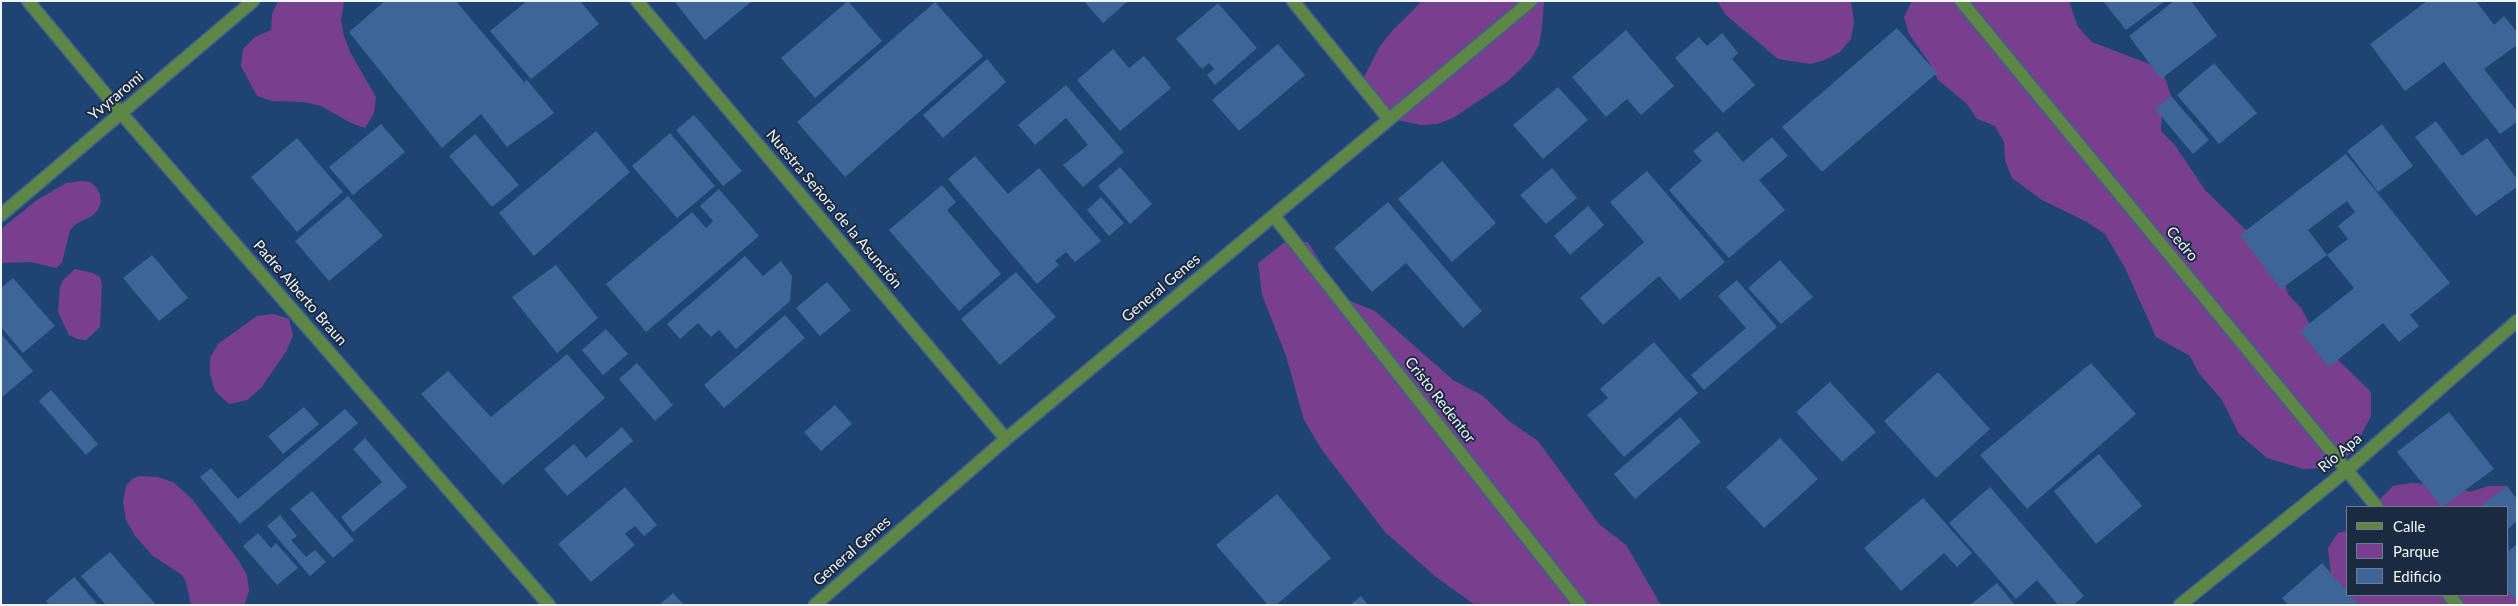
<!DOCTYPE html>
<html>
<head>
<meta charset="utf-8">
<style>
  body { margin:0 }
  #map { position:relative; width:2518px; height:606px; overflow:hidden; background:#1e4474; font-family:Lato,sans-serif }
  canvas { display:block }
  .frame { position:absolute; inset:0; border:2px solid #f0f5fb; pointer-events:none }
  .legend { position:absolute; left:2346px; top:506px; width:162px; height:90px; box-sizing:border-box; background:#1a2b41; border:1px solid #707c8b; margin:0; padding:6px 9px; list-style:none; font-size:15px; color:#f0f5fb }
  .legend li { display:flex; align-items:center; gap:10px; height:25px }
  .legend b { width:25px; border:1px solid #707c8b }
</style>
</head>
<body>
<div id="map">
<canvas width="2518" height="606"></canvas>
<div class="frame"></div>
<ul class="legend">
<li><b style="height:6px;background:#5d8647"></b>Calle</li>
<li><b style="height:14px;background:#783f8f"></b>Parque</li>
<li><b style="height:14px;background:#3e6597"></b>Edificio</li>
</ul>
</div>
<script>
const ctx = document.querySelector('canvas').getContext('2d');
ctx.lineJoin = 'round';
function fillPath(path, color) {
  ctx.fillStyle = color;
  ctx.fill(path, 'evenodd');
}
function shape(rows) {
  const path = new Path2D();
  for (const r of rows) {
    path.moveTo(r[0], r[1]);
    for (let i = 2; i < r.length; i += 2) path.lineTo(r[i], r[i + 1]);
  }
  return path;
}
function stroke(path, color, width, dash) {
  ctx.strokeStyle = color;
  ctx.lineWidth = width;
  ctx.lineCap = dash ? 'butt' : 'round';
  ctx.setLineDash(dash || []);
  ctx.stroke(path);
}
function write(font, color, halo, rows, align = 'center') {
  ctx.font = font + ' Lato,sans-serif';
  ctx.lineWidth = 4;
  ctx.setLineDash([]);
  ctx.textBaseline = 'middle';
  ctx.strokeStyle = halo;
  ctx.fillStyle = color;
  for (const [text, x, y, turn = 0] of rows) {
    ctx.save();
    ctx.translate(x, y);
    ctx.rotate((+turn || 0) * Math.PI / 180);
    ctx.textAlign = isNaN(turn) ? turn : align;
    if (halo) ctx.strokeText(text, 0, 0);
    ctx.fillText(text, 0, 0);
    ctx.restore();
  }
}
fillPath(shape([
  [278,1,344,1,341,20,344,36,350,52,376,97,374,113,365,128,351,123,321,106,304,102,272,101,257,96,241,66,243,49,255,37,271,30,272,14],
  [1422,1,1544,1,1542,28,1539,45,1531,59,1507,82,1453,118,1437,124,1421,125,1388,118,1368,92,1364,77,1380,46,1393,30],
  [1717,1,1851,1,1854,22,1851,39,1840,52,1825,60,1810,64,1778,59,1726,15],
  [1912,1,2069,1,2078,27,2092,42,2162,69,2171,96,2162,112,2161,131,2174,144,2205,190,2246,230,2267,266,2283,277,2288,294,2301,308,2319,341,2371,392,2371,416,2354,449,2342,462,2323,468,2303,469,2267,458,2239,434,2222,400,2198,372,2190,356,2156,337,2125,268,2105,234,2085,221,2042,200,2012,178,2005,160,2004,142,1995,126,1977,119,1967,104,1938,80,1930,64,1909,34,1904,17],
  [83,181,90,182,96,187,100,194,101,202,98,210,92,216,76,224,70,230,62,263,56,268,31,262,1,263,1,229,37,200,66,183],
  [1285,242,1308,242,1343,298,1375,311,1453,380,1483,396,1509,421,1538,441,1599,524,1626,545,1661,605,1475,605,1436,577,1385,532,1322,450,1304,420,1286,356,1262,295,1258,263],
  [75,269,93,273,100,277,102,285,100,327,86,340,77,339,69,335,58,312,60,287,63,280],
  [274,314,289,319,293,335,287,350,261,388,247,400,229,404,215,391,210,374,210,358,218,344,257,316],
  [139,476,157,477,173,482,192,499,239,561,247,575,249,591,244,605,191,605,186,582,182,575,153,556,135,536,126,520,123,502,126,486,132,479],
  [2411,483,2451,485,2470,492,2488,486,2507,486,2509,557,2517,568,2517,605,2346,605,2332,584,2328,548,2338,533,2347,531,2347,595,2507,595,2507,507,2372,507,2393,486]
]), '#783f8f');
fillPath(shape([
  [385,1,456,1,524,82,514,90,527,80,554,113,507,147,481,114,442,148,349,32],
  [527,1,580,1,599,24,531,79,490,31],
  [674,1,752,1,705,40],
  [848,1,882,41,815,98,781,58],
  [1084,1,1128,1,1103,23],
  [2103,1,2165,1,2126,30],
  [2174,1,2191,1,2217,36,2161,79,2129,36],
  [2427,1,2476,1,2494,25,2504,16,2517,32,2517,45,2484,69,2517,111,2517,122,2500,134,2444,62,2405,91,2370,44],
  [935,2,983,56,845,177,797,122],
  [1218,3,1257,48,1215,85,1207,75,1214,69,1209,63,1202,69,1176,39],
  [1897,28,1937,73,1822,172,1782,127],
  [1626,30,1674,86,1641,115,1627,99,1606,117,1572,77],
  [1722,33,1738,53,1732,59,1755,85,1723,113,1675,58,1699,37,1707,46],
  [1278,44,1305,75,1239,131,1212,100],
  [1113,49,1129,68,1144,56,1171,88,1120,131,1077,80],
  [987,59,1006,82,943,138,923,115],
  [2214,63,2257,113,2219,144,2177,95],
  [1066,85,1124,152,1083,187,1063,165,1088,145,1066,118,1035,145,1018,125],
  [1558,87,1588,120,1543,159,1513,125],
  [2171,96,2209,140,2193,154,2155,109],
  [694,115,742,171,723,186,676,130],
  [2436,121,2462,156,2487,138,2517,179,2517,187,2476,216,2415,137],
  [381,124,405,152,353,195,329,167],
  [2382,124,2413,166,2378,192,2347,151],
  [596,131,630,172,534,256,499,213],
  [1717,131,1743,162,1772,137,1788,156,1759,180,1785,210,1729,258,1669,190,1702,161,1693,151],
  [670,133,715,186,677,218,632,166],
  [475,134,519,185,492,207,449,156],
  [297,138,343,192,297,232,251,177],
  [2346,154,2450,283,2410,315,2419,326,2399,342,2383,323,2329,367,2300,331,2354,288,2327,255,2281,289,2240,235],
  [2347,201,2355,212,2338,226,2348,239,2327,255,2308,230],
  [975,156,1008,194,1039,168,1101,241,1075,262,1066,252,1055,261,1059,265,1037,284,948,179],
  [1442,161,1496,223,1452,262,1398,199],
  [1120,167,1152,204,1130,224,1098,186],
  [1552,168,1577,198,1546,224,1520,195],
  [1647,171,1725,262,1680,300,1659,276,1603,325,1580,298,1644,242,1610,202],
  [942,185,956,202,947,210,1001,274,959,311,889,230],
  [719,189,759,236,646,332,606,284,692,212,706,228,713,221,700,206],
  [348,196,383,236,329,281,295,241],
  [1101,197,1124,223,1109,236,1087,210],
  [1388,202,1482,311,1463,328,1406,263,1372,292,1334,248],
  [1588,206,1604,225,1570,255,1554,236],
  [152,255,188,298,159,321,123,278],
  [745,256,763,276,781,261,792,276,790,301,736,349,719,330,711,337,698,323,680,339,667,324],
  [1780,260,1813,297,1781,324,1748,288],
  [556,265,598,318,557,353,512,297],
  [1016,272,1056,317,1000,365,961,319],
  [13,278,55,326,23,353,1,327,1,288],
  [1737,280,1777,327,1704,390,1691,375,1746,328,1718,296],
  [827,282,851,310,820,336,796,308],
  [785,315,805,338,724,408,704,385],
  [606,329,628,354,603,375,582,350],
  [1,334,33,371,1,398],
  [1654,342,1698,393,1624,457,1587,415,1608,398,1600,389],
  [567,354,605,398,503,485,421,394,448,371,491,417],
  [637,363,673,405,655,421,619,379],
  [2091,363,2136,414,2027,509,1980,455],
  [1938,372,1990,429,1936,478,1884,421],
  [1830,382,1876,432,1842,462,1796,412],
  [51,390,98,444,86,455,39,401],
  [835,405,852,424,821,451,804,432],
  [304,407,319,424,283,454,268,436],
  [345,409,358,423,240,524,200,477,211,468,238,499],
  [2449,412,2494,469,2442,507,2397,452],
  [1680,417,1701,442,1635,499,1614,474],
  [622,427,633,441,567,496,544,469,574,444,586,458],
  [365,438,407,487,353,532,341,517,382,482,353,449],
  [1780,438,1818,479,1764,528,1726,487],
  [2099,454,2142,506,2096,544,2054,491],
  [2507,486,2517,499,2517,521,2507,530,2507,507,2479,507],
  [625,487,657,525,644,536,635,526,625,534,635,545,591,582,558,544],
  [1990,487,2084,596,2073,605,2058,605,2037,580,2016,599,1949,523],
  [312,491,354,540,333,558,290,509],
  [1277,494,1331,558,1276,605,1268,605,1216,545],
  [1923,498,1972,553,1957,567,1944,553,1901,591,1864,548],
  [280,515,297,536,291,540,306,557,315,550,326,562,310,576,267,526],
  [258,533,271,548,276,543,298,568,277,585,243,546],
  [2517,544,2517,602,2507,590,2507,552],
  [110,552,156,605,106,605,81,576],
  [2322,563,2347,591,2347,595,2350,595,2359,605,2288,605,2282,598],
  [74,577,98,605,49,605,46,601],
  [1997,583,2015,605,1970,605],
  [673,593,684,605,659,605],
  [1361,596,1368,605,1350,605]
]), '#3e6597');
const minor = shape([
  [28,1,121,113,549,605],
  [637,1,1006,439],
  [1293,1,1388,118],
  [1961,1,2377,507],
  [1,215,253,1],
  [1274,216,1580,605],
  [2449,595,2457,605],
  [815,605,1006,439,1531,1],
  [2180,605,2347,470,2517,321]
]);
stroke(minor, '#40608a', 15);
stroke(minor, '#5d8647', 12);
write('15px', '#f0f5fb', '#1a2b41', [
  ["Yvyraromi",116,96,-40],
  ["Nuestra Señora de la Asunción",834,209,50],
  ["Cedro",2182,244,50],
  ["General Genes",1161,288,-40],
  ["Padre Alberto Braun",300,293,49],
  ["Cristo Redentor",1440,400,52],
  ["Río Apa",2340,453,-40],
  ["General Genes",852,551,-41]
]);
</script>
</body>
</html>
